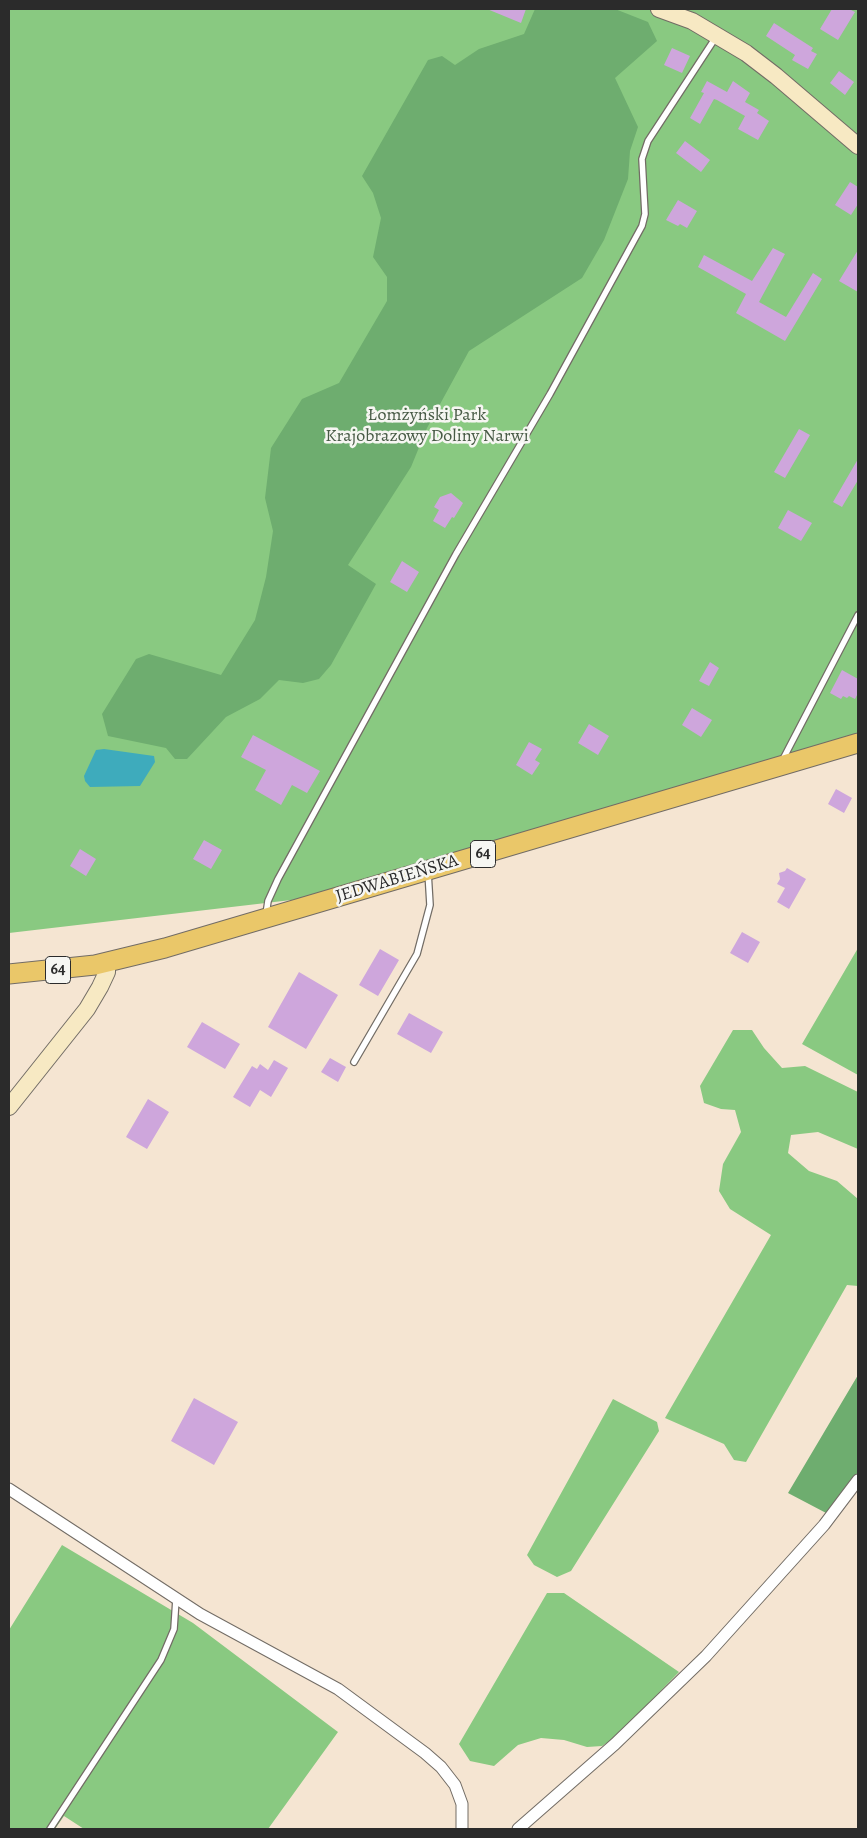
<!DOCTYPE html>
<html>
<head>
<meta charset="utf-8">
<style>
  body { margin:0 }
  #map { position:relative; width:867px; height:1838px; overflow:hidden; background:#f5e5d2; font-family:Alegreya,serif }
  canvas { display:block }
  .frame { position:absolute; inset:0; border:10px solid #2b2b2b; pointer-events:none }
</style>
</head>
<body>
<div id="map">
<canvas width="867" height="1838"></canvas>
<div class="frame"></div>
</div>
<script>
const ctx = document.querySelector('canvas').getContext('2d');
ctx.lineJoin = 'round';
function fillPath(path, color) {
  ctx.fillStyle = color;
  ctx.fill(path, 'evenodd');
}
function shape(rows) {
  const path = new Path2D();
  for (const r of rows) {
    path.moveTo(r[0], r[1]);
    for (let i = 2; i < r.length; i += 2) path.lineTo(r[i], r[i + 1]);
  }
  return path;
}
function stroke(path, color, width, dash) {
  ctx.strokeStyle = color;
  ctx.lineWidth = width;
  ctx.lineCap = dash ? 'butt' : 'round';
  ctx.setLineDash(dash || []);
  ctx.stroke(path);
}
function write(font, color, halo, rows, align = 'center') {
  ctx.font = font + ' Alegreya,serif';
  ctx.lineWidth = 5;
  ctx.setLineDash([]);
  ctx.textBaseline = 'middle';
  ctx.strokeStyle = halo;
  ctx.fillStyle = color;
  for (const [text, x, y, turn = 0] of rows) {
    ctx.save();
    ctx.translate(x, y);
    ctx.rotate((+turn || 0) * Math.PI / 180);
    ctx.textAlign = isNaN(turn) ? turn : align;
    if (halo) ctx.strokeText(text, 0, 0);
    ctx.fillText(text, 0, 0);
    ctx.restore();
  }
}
fillPath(shape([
  [9,9,858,9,858,737,300,899,9,933],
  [858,948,858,1075,802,1044],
  [733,1030,752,1030,764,1048,782,1068,805,1066,858,1092,858,1149,818,1132,791,1135,788,1153,809,1171,837,1181,858,1199,858,1286,847,1285,746,1462,734,1460,724,1444,665,1418,771,1235,730,1209,719,1191,723,1164,741,1132,735,1110,721,1109,704,1103,700,1086],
  [613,1399,657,1422,659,1431,571,1571,557,1577,534,1565,527,1555],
  [62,1545,193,1623,338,1732,268,1829,84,1829,64,1816,55,1829,9,1829,9,1630],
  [547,1593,564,1593,679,1672,616,1737,602,1746,587,1747,564,1740,541,1738,518,1745,494,1766,470,1761,459,1744]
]), '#89c981');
fillPath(shape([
  [535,9,615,9,648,22,657,41,615,78,638,127,630,151,628,179,604,240,582,278,469,351,427,428,411,467,348,565,376,584,331,665,319,679,303,683,279,680,260,699,226,717,187,759,175,759,166,748,108,736,102,714,136,659,149,654,221,675,255,620,266,577,273,531,265,498,271,448,302,399,339,383,387,301,387,277,373,257,381,218,373,193,362,176,428,60,442,56,455,65,479,49,524,34],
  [858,1375,858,1472,828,1514,788,1493]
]), '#6ead6f');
fillPath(shape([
  [104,749,154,756,155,762,140,786,90,787,85,781,84,776,96,750]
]), '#3eabbc');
fillPath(shape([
  [487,9,526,9,521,23],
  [832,9,849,9,855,12,838,40,820,29],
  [774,23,813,48,811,51,817,54,808,69,792,60,795,55,766,36],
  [672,48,690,56,682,73,664,65],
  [839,71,854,82,845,95,830,83],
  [707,81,727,92,733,81,750,93,745,102,759,110,757,113,769,121,758,140,738,129,745,116,717,100,714,99,700,124,690,118,704,93,701,92],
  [685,141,710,160,701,172,676,153],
  [850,182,858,187,858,204,851,215,835,205],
  [678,200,697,211,687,228,680,224,678,226,666,220],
  [773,248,785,254,759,302,786,317,813,273,822,279,785,341,736,313,746,294,698,267,704,255,752,281],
  [858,250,858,292,839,281],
  [799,429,810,435,785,478,774,472],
  [858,459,858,480,842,507,833,502],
  [451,493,463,503,454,518,452,517,445,528,433,521,439,510,434,507,440,497],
  [788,510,812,523,801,541,778,528],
  [402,561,419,572,407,592,390,582],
  [710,662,719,668,709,686,699,681],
  [842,670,858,679,858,693,855,699,849,696,847,698,843,696,841,699,830,693],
  [692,708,712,720,701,737,682,725],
  [589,724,609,736,598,755,578,743],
  [253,735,320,771,307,793,292,785,281,805,255,790,266,770,241,757],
  [529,742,542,749,535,760,540,763,532,775,516,765],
  [836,789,852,798,844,813,828,804],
  [204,840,222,850,211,869,193,859],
  [80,849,96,859,86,876,70,866],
  [787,868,806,879,789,909,777,902,785,888,777,884,780,879,779,873,785,871],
  [742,932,760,942,748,963,730,953],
  [380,949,399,960,378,996,359,985],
  [299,972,338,995,306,1049,268,1027],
  [409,1013,443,1032,431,1053,397,1034],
  [202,1022,240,1044,225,1069,187,1047],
  [330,1058,346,1067,338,1082,321,1072],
  [274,1060,288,1068,271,1097,260,1090,250,1107,233,1097,252,1066,257,1069,260,1064,268,1070],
  [148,1099,169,1112,147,1149,126,1137],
  [194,1398,238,1422,214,1465,171,1441]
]), '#cea6dc');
const lane = shape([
  [782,761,858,615],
  [266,914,268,901,278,879,456,554,550,394,642,226,645,214,642,159,648,141,716,37],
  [354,1062,417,954,430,905,428,872],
  [50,1829,161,1660,174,1629,176,1599]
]);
const street = shape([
  [9,1489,200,1614,338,1689,425,1753,441,1767,455,1785,462,1804,462,1829],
  [518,1829,615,1744,706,1656,824,1525,858,1480]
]);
const secondary = shape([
  [659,9,692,21,746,53,776,76,858,146],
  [9,1107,87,1009,100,987,107,972,107,963]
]);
const primary = shape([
  [9,974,95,965,165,948,858,743]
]);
stroke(lane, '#726c65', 8);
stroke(street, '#726c65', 13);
stroke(secondary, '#726c65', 18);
stroke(primary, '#726c65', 21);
stroke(lane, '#fff', 5.5);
stroke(street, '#fff', 11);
stroke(secondary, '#f7e9c3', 16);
stroke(primary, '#eac769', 19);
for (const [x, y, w] of [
  [483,854,25],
  [58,970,25]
]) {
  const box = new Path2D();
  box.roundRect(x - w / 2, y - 13.5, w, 27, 4);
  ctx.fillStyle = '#f6f6f2';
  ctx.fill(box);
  stroke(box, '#2b2b2b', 1);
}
write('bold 16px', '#2b2b2b', null, [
  ["64",483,854],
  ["64",58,970]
]);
write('18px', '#475a45', '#f6f6f2', [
  ["Łomżyński Park",427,416],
  ["Krajobrazowy Doliny Narwi",427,437]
]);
write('18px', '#2b2b2b', '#f6f6f2', [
  ["JEDWABIEŃSKA",397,879,-17]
]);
</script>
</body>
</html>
